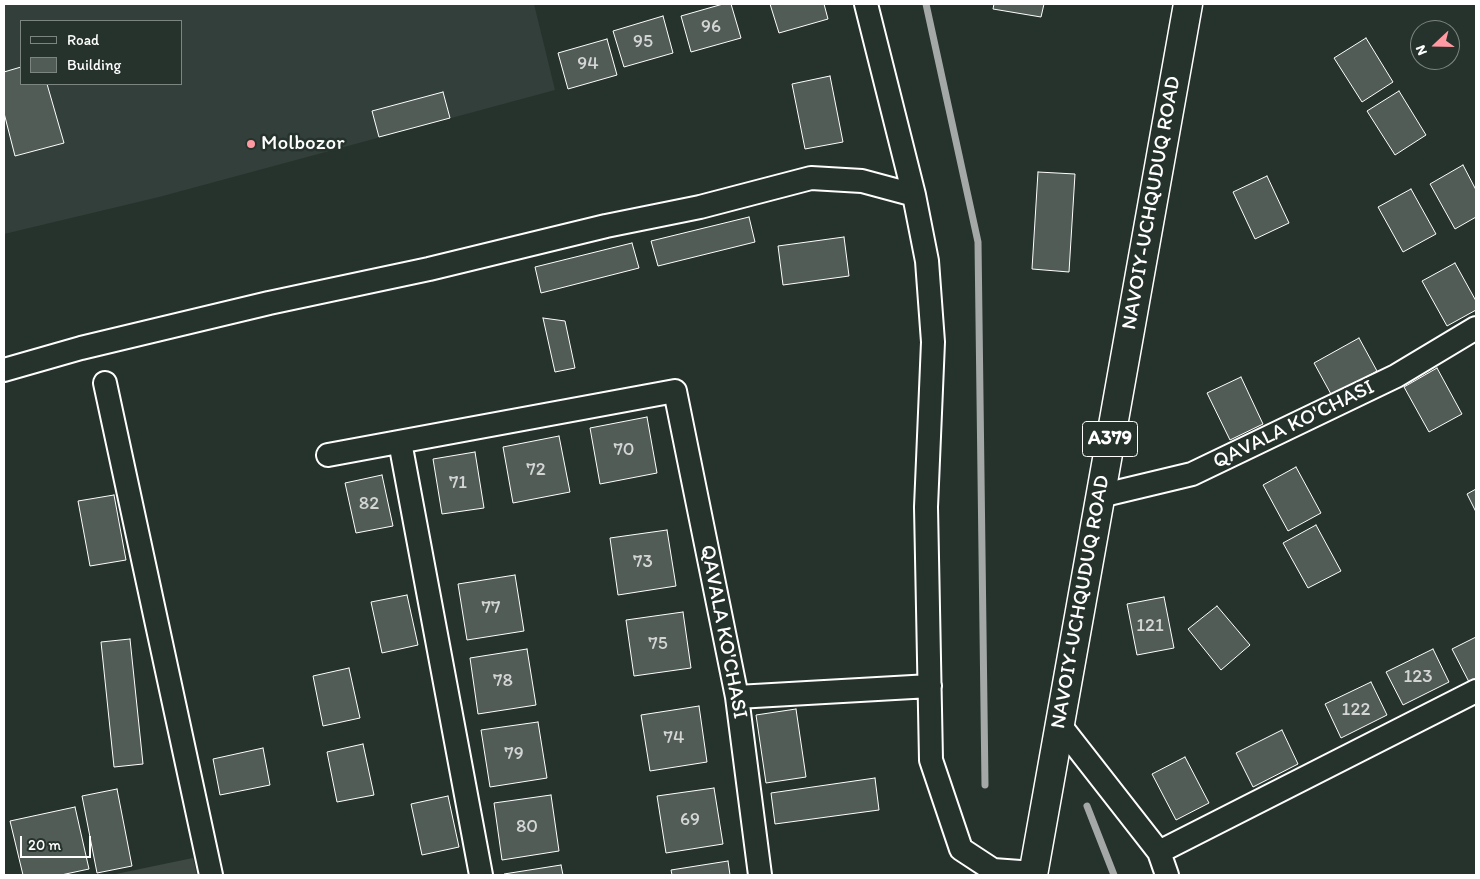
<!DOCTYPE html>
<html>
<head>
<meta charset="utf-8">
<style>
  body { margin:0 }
  #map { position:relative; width:1480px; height:879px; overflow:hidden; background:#26332d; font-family:Itim,sans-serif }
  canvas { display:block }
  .frame { position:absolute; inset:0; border:5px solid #fff; pointer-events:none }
  .legend { position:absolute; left:20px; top:20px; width:162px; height:65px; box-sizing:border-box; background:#26332d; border:1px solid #7d8581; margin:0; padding:6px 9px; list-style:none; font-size:15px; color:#fff }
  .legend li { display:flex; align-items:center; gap:10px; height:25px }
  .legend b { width:25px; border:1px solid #7d8581 }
  .north { position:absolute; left:1410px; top:20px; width:50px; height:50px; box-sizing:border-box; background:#26332d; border:1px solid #7d8581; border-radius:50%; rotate:249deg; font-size:14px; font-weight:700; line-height:20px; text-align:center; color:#fff }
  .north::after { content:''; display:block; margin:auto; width:18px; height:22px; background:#ff9aa2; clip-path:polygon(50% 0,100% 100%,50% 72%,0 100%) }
  .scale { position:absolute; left:20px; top:836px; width:71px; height:22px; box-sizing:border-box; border:2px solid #fff; border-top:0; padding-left:6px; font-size:15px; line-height:18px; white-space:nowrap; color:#fff; -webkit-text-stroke:4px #26332d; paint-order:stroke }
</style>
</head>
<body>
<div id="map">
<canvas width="1480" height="879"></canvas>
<div class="frame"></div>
<ul class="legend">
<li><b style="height:6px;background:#26332d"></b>Road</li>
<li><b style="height:14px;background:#515c57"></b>Building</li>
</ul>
<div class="north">N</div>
<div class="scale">20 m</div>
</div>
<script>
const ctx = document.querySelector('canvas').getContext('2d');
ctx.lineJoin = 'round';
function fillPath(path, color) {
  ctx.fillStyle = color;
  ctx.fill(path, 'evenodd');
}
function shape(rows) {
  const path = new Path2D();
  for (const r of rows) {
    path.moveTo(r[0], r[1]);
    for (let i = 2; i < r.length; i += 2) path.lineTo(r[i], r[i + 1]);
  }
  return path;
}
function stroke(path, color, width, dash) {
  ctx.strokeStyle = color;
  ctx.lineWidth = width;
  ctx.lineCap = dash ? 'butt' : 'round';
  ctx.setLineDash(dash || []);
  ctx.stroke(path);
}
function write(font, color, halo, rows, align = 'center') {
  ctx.font = font + ' Itim,sans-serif';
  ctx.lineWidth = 5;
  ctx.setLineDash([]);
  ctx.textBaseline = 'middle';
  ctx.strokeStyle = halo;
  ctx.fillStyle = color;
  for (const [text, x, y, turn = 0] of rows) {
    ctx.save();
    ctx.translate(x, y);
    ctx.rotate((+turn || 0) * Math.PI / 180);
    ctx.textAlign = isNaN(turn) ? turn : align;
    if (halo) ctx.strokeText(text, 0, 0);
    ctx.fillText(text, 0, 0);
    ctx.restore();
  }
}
fillPath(shape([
  [4,4,534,4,555,90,159,197,4,234],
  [21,21,181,21,181,84,21,84]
]), '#333f3a');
fillPath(shape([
  [193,858,197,875,111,875]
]), '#3e4944');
stroke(shape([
  [926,4,978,242,985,785],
  [1087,806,1114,875]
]), '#a4a9a7', 7);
const building = shape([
  [723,4,731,4,741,38,691,52,681,16,723,4],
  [770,4,824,4,828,19,779,33,770,4],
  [994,4,1044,4,1041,17,993,9,994,4],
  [663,16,673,53,624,67,613,31,663,16],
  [1366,38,1393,82,1362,102,1334,58,1366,38],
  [607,39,617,75,568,89,558,53,607,39],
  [21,67,21,84,47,84,64,143,15,156,4,113,4,72,21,67],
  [830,76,843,142,805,149,792,84,830,76],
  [1399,91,1426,135,1395,155,1367,111,1399,91],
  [443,92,450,118,379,137,372,111,443,92],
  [1463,165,1476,190,1476,217,1455,229,1430,184,1463,165],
  [1038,172,1075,174,1069,272,1032,269,1038,172],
  [1267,176,1289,223,1255,239,1233,192,1267,176],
  [1411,189,1436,234,1403,252,1378,207,1411,189],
  [749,217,755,242,658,266,651,241,749,217],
  [844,237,849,276,783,285,778,246,844,237],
  [632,243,639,268,541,293,535,267,632,243],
  [1455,263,1476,301,1476,310,1447,326,1422,281,1455,263],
  [543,318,565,321,575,368,555,372,543,318],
  [1359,338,1377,371,1332,396,1314,363,1359,338],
  [1437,368,1462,414,1429,432,1404,387,1437,368],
  [1241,377,1263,424,1230,440,1207,393,1241,377],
  [647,417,657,473,600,484,590,428,647,417],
  [559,436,570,492,513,503,503,447,559,436],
  [475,452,484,508,442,514,433,459,475,452],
  [1296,467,1321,513,1288,531,1263,485,1296,467],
  [382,475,393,526,356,533,345,483,382,475],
  [1476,489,1476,512,1467,494,1476,489],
  [114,495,126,560,90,566,78,501,114,495],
  [1316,525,1341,571,1308,588,1283,543,1316,525],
  [667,530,676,586,618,595,610,538,667,530],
  [515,575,524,631,467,640,458,584,515,575],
  [407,595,418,645,382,653,371,602,407,595],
  [1164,597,1174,648,1137,655,1127,604,1164,597],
  [1217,606,1250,645,1221,670,1188,629,1217,606],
  [683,612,691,668,634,676,626,620,683,612],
  [1476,637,1476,679,1469,682,1452,649,1476,637],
  [130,639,143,764,114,767,101,642,130,639],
  [527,649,536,705,478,714,470,658,527,649],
  [1433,649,1449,682,1403,705,1386,672,1433,649],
  [349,668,360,718,323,726,313,676,349,668],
  [1371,682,1387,715,1341,738,1325,704,1371,682],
  [699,706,707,762,650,771,641,715,699,706],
  [796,709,806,777,766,783,756,715,796,709],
  [538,722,547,778,490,787,481,730,538,722],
  [1282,730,1298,764,1253,787,1236,753,1282,730],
  [363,744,374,795,337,802,327,752,363,744],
  [263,748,270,785,220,795,213,759,263,748],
  [1185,757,1209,803,1176,820,1152,774,1185,757],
  [875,778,879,810,775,824,771,793,875,778],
  [714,788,723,844,666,853,657,796,714,788],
  [117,789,132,866,97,873,82,796,117,789],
  [551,795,559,851,502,860,494,803,551,795],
  [448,796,459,847,422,855,411,804,448,796],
  [75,807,89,869,61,875,23,875,10,821,75,807],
  [728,861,730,875,672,875,671,870,728,861],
  [561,865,563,875,505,875,504,874,561,865]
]);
fillPath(building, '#515c57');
stroke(building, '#fff', 1);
const street = shape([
  [866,4,914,195,927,261,933,342,926,507,931,760,961,849,993,870,1034,873],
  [4,370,81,348,269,303,429,269,606,226,700,207,811,178,862,181,914,195],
  [105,383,211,875],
  [400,442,481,875],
  [328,455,675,391,737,697,760,875],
  [1100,496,1192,474,1396,376,1476,328],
  [737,697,930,686],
  [1059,724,1159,852,1167,875],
  [1159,852,1476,691]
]);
const highway = shape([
  [1033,875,1188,4]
]);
stroke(street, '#fff', 26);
stroke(highway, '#fff', 31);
stroke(street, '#26332d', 22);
stroke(highway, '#26332d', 28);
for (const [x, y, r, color] of [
  [251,144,5,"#ff9aa2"]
]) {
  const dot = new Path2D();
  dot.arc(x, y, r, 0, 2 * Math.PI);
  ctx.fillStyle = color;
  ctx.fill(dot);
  stroke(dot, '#26332d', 2);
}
write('19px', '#d4d6d5', null, [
  ["96",711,27],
  ["95",643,42],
  ["94",588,64],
  ["70",624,450],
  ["72",536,470],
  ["71",458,483],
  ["82",369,504],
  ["73",643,562],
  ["77",491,608],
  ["121",1150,626],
  ["75",658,644],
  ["123",1418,677],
  ["78",503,681],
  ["122",1356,710],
  ["74",674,738],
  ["79",514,754],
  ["69",690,820],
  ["80",527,827]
]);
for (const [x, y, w] of [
  [1110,439,55]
]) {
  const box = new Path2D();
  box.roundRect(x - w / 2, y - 17.5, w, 35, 4);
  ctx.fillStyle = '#26332d';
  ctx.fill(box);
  stroke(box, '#fff', 1);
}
write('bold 20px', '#fff', null, [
  ["A379",1110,439]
]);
write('21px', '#fff', '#26332d', [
  ["Molbozor",261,144]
], 'left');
write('21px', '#fff', '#26332d', [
  ["NAVOIY-UCHQUDUQ ROAD",1152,203,-80],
  ["QAVALA KO'CHASI",1294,425,-26],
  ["NAVOIY-UCHQUDUQ ROAD",1081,602,-80],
  ["QAVALA KO'CHASI",723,632,79]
]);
</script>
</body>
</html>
